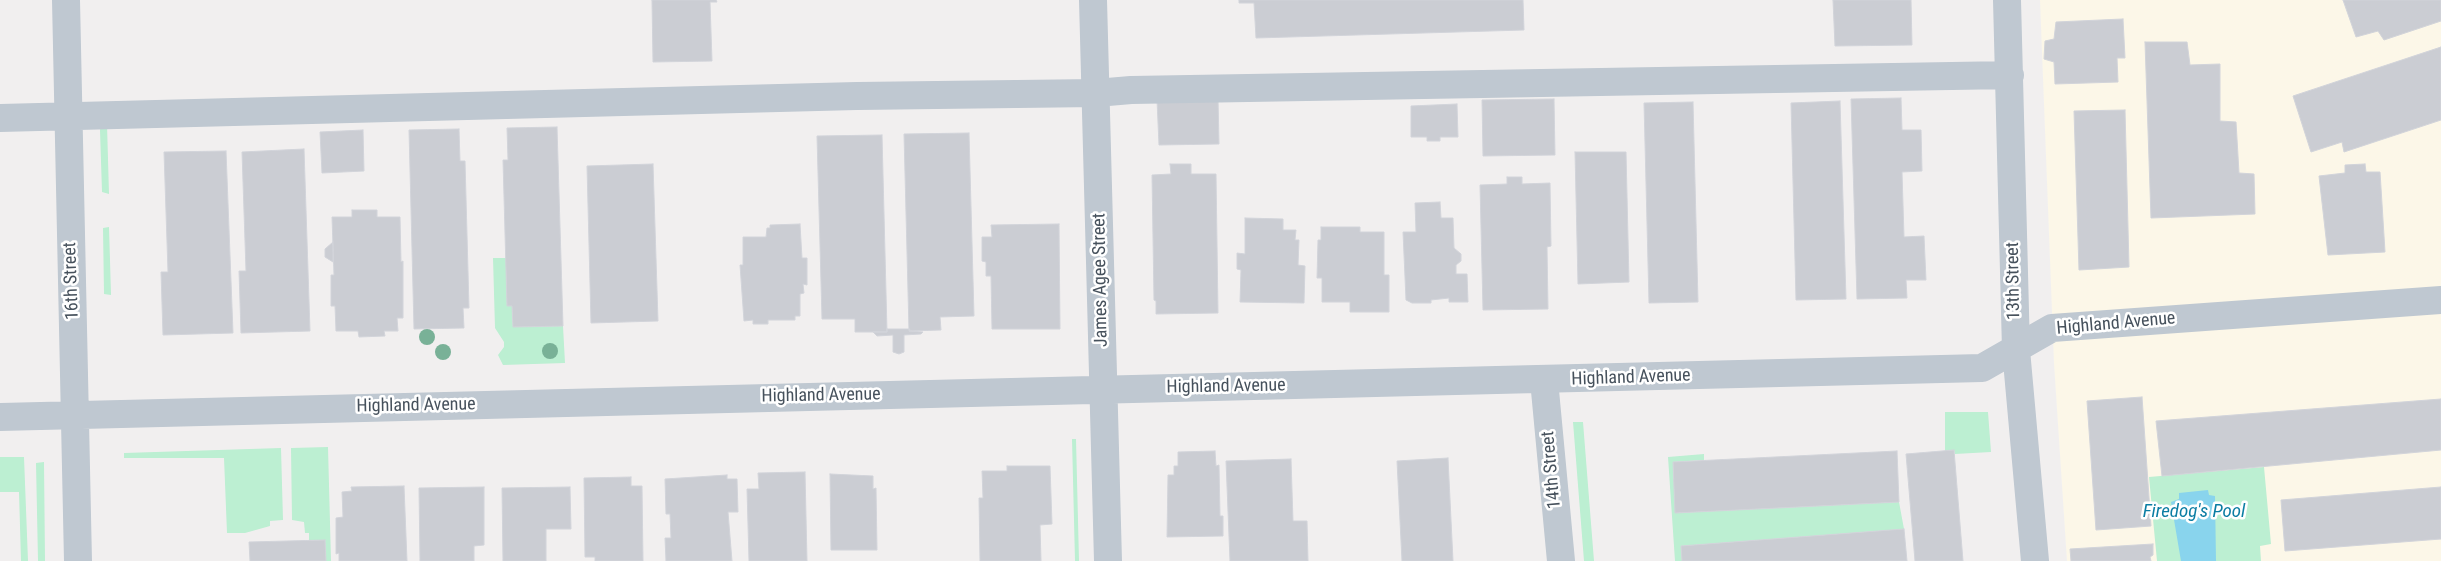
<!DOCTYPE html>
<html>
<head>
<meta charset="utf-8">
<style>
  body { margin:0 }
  canvas { display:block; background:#f1efef }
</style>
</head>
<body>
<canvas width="2441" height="561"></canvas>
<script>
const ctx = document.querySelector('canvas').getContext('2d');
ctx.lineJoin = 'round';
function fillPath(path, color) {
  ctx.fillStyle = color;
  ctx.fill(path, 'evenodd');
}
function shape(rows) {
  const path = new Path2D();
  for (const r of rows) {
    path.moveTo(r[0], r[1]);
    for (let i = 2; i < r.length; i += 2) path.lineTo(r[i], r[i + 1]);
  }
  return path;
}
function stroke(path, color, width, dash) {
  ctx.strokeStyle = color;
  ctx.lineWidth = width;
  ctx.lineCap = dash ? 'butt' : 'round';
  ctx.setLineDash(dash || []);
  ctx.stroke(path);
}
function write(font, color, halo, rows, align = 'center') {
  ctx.font = font + ' "Roboto Condensed",sans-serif';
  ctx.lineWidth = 5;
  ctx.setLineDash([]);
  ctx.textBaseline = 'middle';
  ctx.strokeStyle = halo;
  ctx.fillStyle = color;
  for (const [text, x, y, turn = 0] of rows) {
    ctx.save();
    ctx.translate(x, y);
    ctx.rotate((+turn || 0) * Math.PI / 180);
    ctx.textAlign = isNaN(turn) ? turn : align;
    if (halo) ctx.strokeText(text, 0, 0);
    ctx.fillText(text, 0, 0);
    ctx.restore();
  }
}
fillPath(shape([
  [2040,0,2441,0,2441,561,2067,561,2054,363]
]), '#fcf7e8');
fillPath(shape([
  [107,124,109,194,102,192,100,130,101,126],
  [109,227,111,294,111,295,104,294,103,228],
  [493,258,506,258,507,306,512,306,513,327,563,326,565,363,503,365,498,355,504,347,504,342,495,328],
  [1945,412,1988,412,1991,452,1955,454,1954,450,1945,451],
  [1573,422,1583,422,1594,561,1584,561],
  [1072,439,1076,439,1079,561,1075,561],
  [328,447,331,561,326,561,325,540,309,540,309,533,305,533,304,522,292,520,291,448],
  [281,448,283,520,270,521,270,526,245,533,227,533,224,458,124,458,124,453],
  [1704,454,1704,460,1673,462,1676,513,1899,502,1904,529,1681,546,1682,561,1675,561,1668,457],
  [0,457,24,457,28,561,21,561,19,492,0,492],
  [44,462,45,561,38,561,36,463],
  [2264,467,2271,544,2260,546,2261,561,2157,561,2149,477]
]), '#bcefd2');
fillPath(shape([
  [2208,490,2209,495,2215,496,2216,561,2181,561,2171,502,2179,499,2179,493]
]), '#89d4ed');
const building = shape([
  [652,0,716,0,717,2,710,2,712,61,653,62,652,0],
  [1239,0,1523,0,1524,30,1256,38,1254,3,1239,3,1239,0],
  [1833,0,1911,0,1912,45,1835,46,1833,0],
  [2343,0,2441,0,2441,21,2384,40,2378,31,2356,37,2343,0],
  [2123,19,2125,58,2117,58,2118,82,2055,84,2054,62,2044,59,2045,41,2054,39,2056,22,2123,19],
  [2145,42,2187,42,2190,65,2220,64,2220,121,2236,122,2239,173,2254,174,2255,214,2151,218,2145,42],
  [2441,47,2441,120,2344,152,2342,142,2311,152,2293,96,2441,47],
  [1218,98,1219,144,1159,145,1157,100,1218,98],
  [1901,98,1902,130,1921,130,1922,171,1902,172,1904,237,1924,236,1926,280,1906,280,1907,298,1857,299,1851,99,1901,98],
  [1554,99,1555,155,1483,156,1482,100,1554,99],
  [1840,101,1846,299,1796,300,1791,103,1840,101],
  [1693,102,1698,302,1649,303,1644,103,1693,102],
  [1457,104,1458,137,1440,137,1440,141,1427,141,1427,137,1411,137,1411,106,1457,104],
  [2125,110,2129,267,2079,270,2074,111,2125,110],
  [557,127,563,326,513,327,512,306,507,306,503,160,508,160,507,128,557,127],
  [459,129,460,161,465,161,469,308,463,308,464,328,414,329,409,130,459,129],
  [363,130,364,171,322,173,320,132,363,130],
  [969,133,974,316,940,317,941,330,909,331,904,134,969,133],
  [882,135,887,332,855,332,855,319,822,319,817,136,882,135],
  [304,149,310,331,241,333,239,271,246,271,242,152,304,149],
  [226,151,233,333,163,335,161,272,168,272,164,152,226,151],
  [1575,152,1626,152,1629,282,1578,284,1575,152],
  [653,164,658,321,591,323,587,166,653,164],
  [1170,164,1191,164,1191,174,1216,174,1218,313,1156,314,1156,301,1154,300,1152,175,1171,174,1170,164],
  [2365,164,2366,172,2380,172,2385,252,2328,255,2319,176,2345,173,2345,165,2365,164],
  [1507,177,1522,177,1522,184,1550,183,1551,246,1547,247,1548,309,1483,310,1480,185,1507,184,1507,177],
  [1440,202,1441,218,1453,218,1454,248,1461,254,1461,261,1456,265,1456,274,1467,274,1468,302,1449,302,1449,298,1431,300,1431,303,1412,303,1406,300,1403,232,1416,232,1415,203,1440,202],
  [352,210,377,210,377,217,400,217,401,262,403,261,403,318,397,318,398,331,384,331,385,336,359,337,358,331,336,331,335,306,331,306,331,275,334,275,332,217,352,217,352,210],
  [1245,218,1283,219,1283,230,1296,230,1295,240,1299,240,1298,265,1305,266,1304,303,1240,302,1241,270,1237,269,1237,253,1245,254,1245,218],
  [800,224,802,258,807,258,807,285,803,284,804,293,800,294,800,316,795,316,795,320,768,320,768,324,753,324,753,320,744,321,740,265,743,265,743,237,766,237,767,228,770,228,770,225,800,224],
  [1059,224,1060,329,992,329,991,276,986,276,986,262,982,261,982,237,992,237,991,225,1059,224],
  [1321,227,1360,227,1360,232,1384,232,1384,275,1389,275,1389,312,1350,312,1350,302,1322,302,1322,278,1317,278,1318,240,1321,240,1321,227],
  [333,242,333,262,325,257,325,249,333,242],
  [887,329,910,329,909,331,923,332,921,334,904,335,904,352,899,354,893,352,893,335,877,336,873,332,887,332,887,329],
  [2142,397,2151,526,2096,530,2087,401,2142,397],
  [2441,399,2441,450,2162,476,2156,421,2441,399],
  [1954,450,1963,561,1915,561,1906,454,1954,450],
  [1215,451,1216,466,1219,465,1220,516,1223,516,1223,536,1167,537,1168,475,1174,475,1174,466,1178,466,1178,452,1215,451],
  [1897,451,1899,502,1675,513,1673,462,1897,451],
  [1448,458,1453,561,1402,561,1397,461,1448,458],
  [1291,459,1293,521,1307,521,1308,561,1230,561,1226,461,1291,459],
  [1007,466,1050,466,1052,524,1040,525,1041,561,980,561,979,498,983,498,982,471,1007,471,1007,466],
  [805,472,807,561,749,561,747,489,759,489,758,473,805,472],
  [830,474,873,476,873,489,876,488,877,550,831,550,830,474],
  [727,475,727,479,737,479,738,512,728,512,732,561,666,561,665,538,671,538,670,514,666,514,665,479,727,475],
  [631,477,631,486,642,486,643,561,595,561,595,557,585,557,584,478,631,477],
  [404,486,407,561,339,561,339,553,336,554,336,518,343,517,342,492,352,491,351,487,404,486],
  [484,487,484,545,474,546,474,561,420,561,419,488,484,487],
  [570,487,571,529,546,529,546,561,503,561,502,488,570,487],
  [2441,487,2441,539,2285,551,2281,500,2441,487],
  [1904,529,1907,561,1682,561,1681,546,1904,529],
  [325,540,326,561,250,561,249,542,325,540],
  [2153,544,2153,555,2150,557,2151,561,2071,561,2070,549,2153,544]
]);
fillPath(building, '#cbcdd3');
stroke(building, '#d2d4da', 1);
stroke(shape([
  [66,0,78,561],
  [1093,0,1108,561],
  [2007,0,2016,350,2035,561],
  [0,118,857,96,1096,93,1131,90,2010,75],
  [1544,380,1561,561],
  [0,417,1982,368,2052,328,2441,300]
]), '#bfc8d1', 28);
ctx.fillStyle = '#79b197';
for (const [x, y] of [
  [427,337],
  [550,351],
  [443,352]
]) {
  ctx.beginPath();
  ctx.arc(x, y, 8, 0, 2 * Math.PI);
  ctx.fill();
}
write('18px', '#46515c', '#fff', [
  ["James Agee Street",1101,280,-91],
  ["16th Street",72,281,-92],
  ["13th Street",2014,281,-91],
  ["Highland Avenue",2116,324,-5],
  ["Highland Avenue",1631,378,-2],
  ["Highland Avenue",1226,387,-1],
  ["Highland Avenue",821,396,-1],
  ["Highland Avenue",416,406,-1],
  ["14th Street",1552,470,-95]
]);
write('italic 19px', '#0b7da3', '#fff', [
  ["Firedog's Pool",2194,512]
]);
</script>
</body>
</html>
